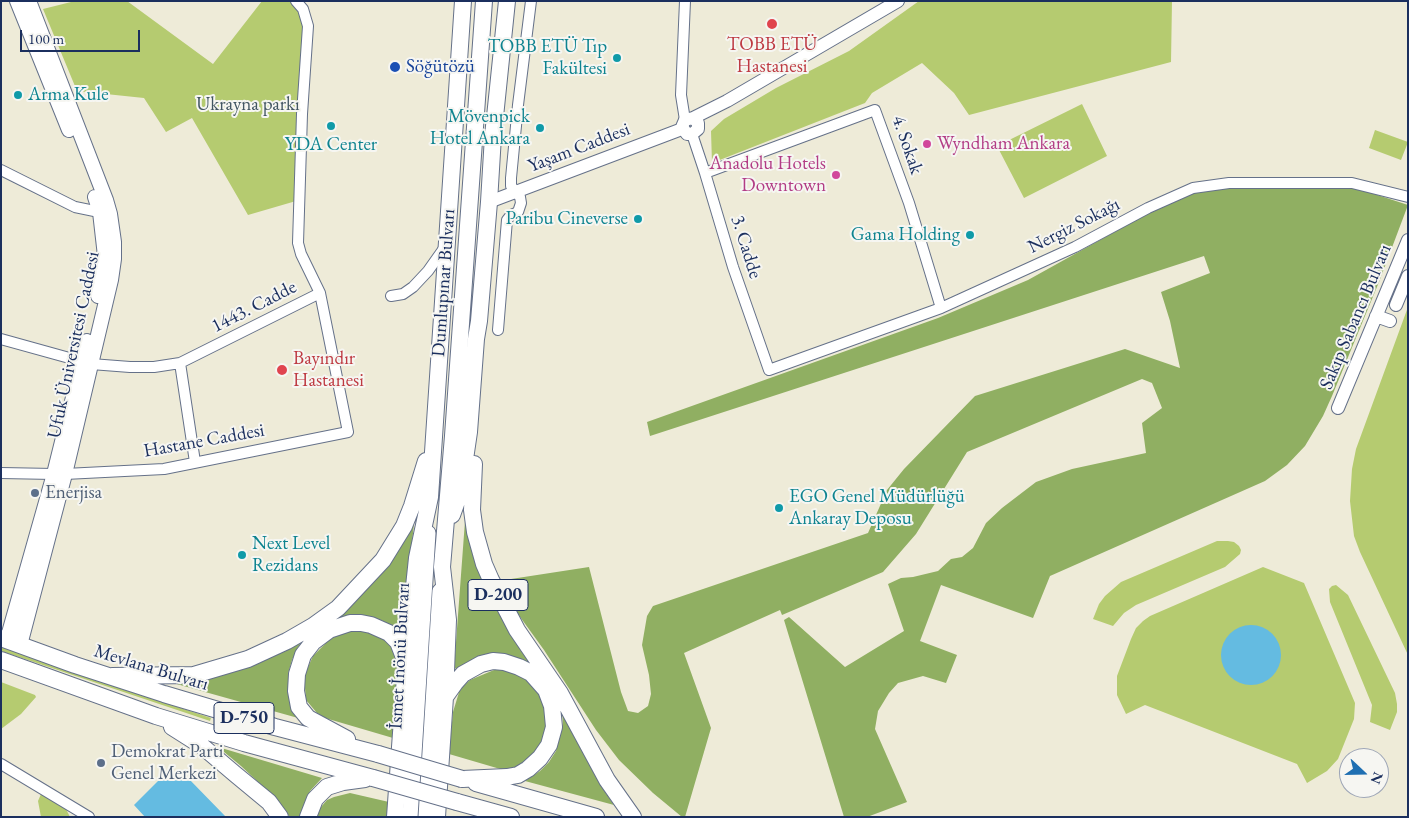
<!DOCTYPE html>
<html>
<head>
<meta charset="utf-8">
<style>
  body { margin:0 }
  #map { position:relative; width:1409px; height:818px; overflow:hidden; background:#eeebd8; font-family:"EB Garamond",serif }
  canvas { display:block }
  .frame { position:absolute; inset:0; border:2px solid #1b2f5e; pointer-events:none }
  .north { position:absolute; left:1339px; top:748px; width:50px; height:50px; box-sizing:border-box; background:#f6f6f2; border:1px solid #9ea6b7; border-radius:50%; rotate:111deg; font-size:14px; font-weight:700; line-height:20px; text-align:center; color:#1b2f5e }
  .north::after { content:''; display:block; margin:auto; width:18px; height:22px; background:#1f6fb2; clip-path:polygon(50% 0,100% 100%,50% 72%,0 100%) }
  .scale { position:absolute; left:20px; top:30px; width:120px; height:22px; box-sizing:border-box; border:2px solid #1b2f5e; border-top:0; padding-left:6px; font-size:15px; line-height:18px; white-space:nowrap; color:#1b2f5e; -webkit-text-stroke:4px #f6f6f2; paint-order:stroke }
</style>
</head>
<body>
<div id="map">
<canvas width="1409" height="818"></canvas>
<div class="frame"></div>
<div class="north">N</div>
<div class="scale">100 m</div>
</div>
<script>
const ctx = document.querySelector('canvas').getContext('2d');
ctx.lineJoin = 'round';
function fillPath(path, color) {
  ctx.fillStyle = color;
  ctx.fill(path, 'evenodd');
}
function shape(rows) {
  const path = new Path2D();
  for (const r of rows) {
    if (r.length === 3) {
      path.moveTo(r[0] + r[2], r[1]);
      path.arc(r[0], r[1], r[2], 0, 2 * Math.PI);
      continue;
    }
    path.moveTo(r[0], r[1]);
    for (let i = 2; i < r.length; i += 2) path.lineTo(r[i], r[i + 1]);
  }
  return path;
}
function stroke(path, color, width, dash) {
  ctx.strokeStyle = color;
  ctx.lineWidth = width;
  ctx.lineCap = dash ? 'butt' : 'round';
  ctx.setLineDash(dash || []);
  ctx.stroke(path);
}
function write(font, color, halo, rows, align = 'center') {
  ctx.font = font + ' "EB Garamond",serif';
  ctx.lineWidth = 4;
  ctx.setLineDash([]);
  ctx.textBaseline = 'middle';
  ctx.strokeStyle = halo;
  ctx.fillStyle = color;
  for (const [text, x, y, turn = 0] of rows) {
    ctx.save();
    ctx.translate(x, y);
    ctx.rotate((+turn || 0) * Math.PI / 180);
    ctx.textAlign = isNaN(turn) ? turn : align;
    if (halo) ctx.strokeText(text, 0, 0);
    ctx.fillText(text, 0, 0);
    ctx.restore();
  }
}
fillPath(shape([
  [75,1,127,1,213,64,262,1,290,1,301,14,304,30,296,201,248,215,192,118,166,132,144,98,77,91,43,9],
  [919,1,1172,1,1171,62,969,115,954,93,922,63,872,93,865,103,712,163,711,131,724,119,776,88,849,51],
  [1082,104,1107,156,1024,198,997,146],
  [1375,130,1408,142,1401,160,1369,148],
  [1408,307,1408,655,1360,552,1354,536,1350,501,1352,469,1356,449],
  [1217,541,1228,541,1234,542,1239,546,1241,550,1240,554,1225,567,1136,605,1124,613,1113,626,1093,619,1099,604,1105,596,1121,582],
  [1263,567,1304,583,1355,703,1354,719,1338,759,1327,771,1307,783,1297,764,1145,705,1126,714,1117,695,1117,676,1131,639,1136,628,1143,621,1150,616],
  [1336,585,1348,595,1395,693,1397,704,1397,712,1390,730,1370,722,1372,705,1330,602,1329,589,1332,586],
  [1,646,108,684,211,718,210,721,1,651],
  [1,682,35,695,36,697,21,714,1,729],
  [41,794,66,809,70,817,41,817,38,801]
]), '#b5cb70');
fillPath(shape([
  [1287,186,1350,186,1408,205,1379,282,1332,396,1323,416,1305,446,1287,465,1265,481,1050,576,1033,618,941,585,920,641,957,655,946,683,923,676,898,683,889,693,878,711,875,729,907,802,867,817,844,817,784,620,789,617,845,667,904,631,888,584,901,578,913,577,938,571,951,559,962,557,973,548,986,523,1002,508,1036,482,1072,469,1146,453,1142,423,1162,408,1152,383,1142,379,967,452,916,534,883,572,782,615,780,610,684,653,711,728,685,817,682,817,653,793,619,760,596,730,544,650,518,614,498,581,589,567,621,692,628,711,638,713,648,706,651,694,649,675,642,645,647,616,653,606,868,533,887,490,904,469,975,396,1125,349,1180,368,1170,321,1161,292,1210,273,1204,256,650,436,647,422,938,318,1028,280,1154,210,1186,195,1202,190],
  [465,521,476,562,497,610,535,665,483,657,454,669],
  [414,524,402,635,383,621,373,617,326,623,398,550],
  [351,630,358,630,371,633,385,640,394,649,399,665,393,738,325,718,317,713,306,700,304,676,313,656,330,639],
  [307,636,298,647,292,660,288,674,290,701,292,710,298,718,173,683],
  [494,670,507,670,529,680,536,687,546,705,548,726,541,745,533,755,515,768,507,771,449,754,453,712,460,689,470,680],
  [562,710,603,789,614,805,525,781,540,771,549,762,556,751,563,724],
  [218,747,322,778,310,791,303,817,290,817,271,794,241,766],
  [350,793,389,802,388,817,317,817,321,807,327,800,334,797]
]), '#90af62');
fillPath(shape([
  [1251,655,30],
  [167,772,189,779,226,817,145,817,134,805]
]), '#64bbe1');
const minor = shape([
  [685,120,681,95,685,1],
  [692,134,705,173,733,267,769,370,941,308,1075,247,1148,208,1193,188,1229,183,1352,183,1408,197],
  [1,170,75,207,104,213],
  [705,173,875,110,909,203,941,308],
  [391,296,403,294,413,287,428,271,445,247],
  [498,330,507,220,511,215,518,212,521,203,520,197,511,186,511,178,518,105,531,1],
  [1,339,91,364,130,367,154,367,180,363,320,293],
  [180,363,195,462],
  [1,473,54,474],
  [65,474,164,469,348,432,320,293,301,254,298,243,302,114,308,26,303,9,296,1],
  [1,764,89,817]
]);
const tertiary = shape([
  [693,118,698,123,698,129,692,134,687,134,682,127,685,120,693,118,727,101,898,1],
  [489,202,682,129],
  [1396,305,1408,276],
  [1376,316,1390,321],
  [1338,408,1408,240]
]);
const secondary = shape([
  [17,1,69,130],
  [95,197,100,212,105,256,98,296],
  [7,640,54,474,87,341],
  [20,645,65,474,111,280,114,259,114,242,110,214,106,200,29,1]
]);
const primary = shape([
  [410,817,428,533],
  [426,817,440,591]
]);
const trunk = shape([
  [474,464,472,510,475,532,484,564,491,580,517,630,560,693,607,780,633,817],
  [452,515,460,493,469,432,476,339,479,321,489,202,493,136,507,1],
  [1,638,75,665,164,694,275,727,378,754],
  [1,660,156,716,244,743,373,778],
  [112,676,194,675,248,659,287,641,313,626,338,608,383,560,404,526,412,506,426,461],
  [445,697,455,683,463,674,481,664,493,661,504,662,519,667,531,673,546,690,552,706,554,727,549,745,540,758,528,769,518,775,507,777,462,779],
  [172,727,202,746,235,774,269,802,280,817],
  [347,739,308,718,299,707,296,691,297,674,303,655,313,642,329,630,350,623,361,623,371,625,389,633,398,642,405,660],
  [476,783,596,817],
  [457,802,511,817],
  [308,817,315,799,327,787,343,782,365,779],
  [395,817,406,663,417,558,430,497,463,1],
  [437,817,445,697,448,620,442,567,453,436,484,1]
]);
stroke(minor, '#657189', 12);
stroke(tertiary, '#657189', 14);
stroke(secondary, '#657189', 16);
stroke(primary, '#657189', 17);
stroke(trunk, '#657189', 18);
stroke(minor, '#fff', 10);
stroke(tertiary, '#fff', 12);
stroke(secondary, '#fff', 14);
stroke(primary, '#fff', 15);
stroke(trunk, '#fff', 16);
const trunkBridge = shape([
  [378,754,462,779],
  [373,778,457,802]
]);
stroke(trunkBridge, '#657189', 18, []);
stroke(trunkBridge, '#fff', 16);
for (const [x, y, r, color] of [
  [772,24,6,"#e0444e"],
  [617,58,5,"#0f9aa8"],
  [395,67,6,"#1a4fb4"],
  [18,95,5,"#0f9aa8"],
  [331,126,5,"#0f9aa8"],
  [540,128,5,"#0f9aa8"],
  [927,144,5,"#d1479c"],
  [836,175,5,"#d1479c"],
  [638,219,5,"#0f9aa8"],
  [970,235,5,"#0f9aa8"],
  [282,370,6,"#e0444e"],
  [35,493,5,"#5c6f8a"],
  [779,508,5,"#0f9aa8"],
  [242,555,5,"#0f9aa8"],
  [101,763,5,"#5c6f8a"]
]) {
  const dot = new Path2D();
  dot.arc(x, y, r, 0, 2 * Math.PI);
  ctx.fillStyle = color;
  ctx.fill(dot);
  stroke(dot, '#f6f6f2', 2);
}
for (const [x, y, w] of [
  [498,595,60],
  [244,718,60]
]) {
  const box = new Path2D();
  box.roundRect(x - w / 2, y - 15.5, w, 31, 4);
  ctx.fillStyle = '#f6f6f2';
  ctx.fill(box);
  stroke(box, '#1b2f5e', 1);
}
write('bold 18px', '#1b2f5e', null, [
  ["D-200",498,595],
  ["D-750",244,718]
]);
write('19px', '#be3a42', '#f6f6f2', [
  ["TOBB ETÜ",772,45],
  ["Hastanesi",772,67],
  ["Bayındır",293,359,"left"],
  ["Hastanesi",293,381,"left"]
]);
write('19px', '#0d838f', '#f6f6f2', [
  ["TOBB ETÜ Tıp",607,47],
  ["Fakültesi",607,69],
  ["Arma Kule",28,95,"left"],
  ["Mövenpick",530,117],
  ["Hotel Ankara",530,139],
  ["YDA Center",331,145,"center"],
  ["Paribu Cineverse",628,219],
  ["Gama Holding",960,235],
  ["EGO Genel Müdürlüğü",789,497,"left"],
  ["Ankaray Deposu",789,519,"left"],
  ["Next Level",252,544,"left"],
  ["Rezidans",252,566,"left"]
], 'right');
write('19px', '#164399', '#f6f6f2', [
  ["Söğütözü",406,67]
], 'left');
write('19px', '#425662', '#f6f6f2', [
  ["Ukrayna parkı",248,105]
]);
write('19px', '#b23c85', '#f6f6f2', [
  ["Wyndham Ankara",937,144],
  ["Anadolu Hotels",826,164,"right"],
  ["Downtown",826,186,"right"]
], 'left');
write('19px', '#1b2f5e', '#f6f6f2', [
  ["4. Sokak",907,145,71],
  ["Yaşam Caddesi",579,148,-21],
  ["Nergiz Sokağı",1074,226,-27],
  ["3. Cadde",746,247,73],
  ["Dumlupınar Bulvarı",444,283,-86],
  ["1443. Cadde",254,307,-27],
  ["Sakıp Sabancı Bulvarı",1356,317,-67],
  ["Ufuk Üniversitesi Caddesi",74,345,-78],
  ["Hastane Caddesi",204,441,-10],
  ["İsmet İnönü Bulvarı",400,656,-87],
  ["Mevlana Bulvarı",151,668,17]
]);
write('19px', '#4e5e75', '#f6f6f2', [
  ["Enerjisa",45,493],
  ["Demokrat Parti",111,752],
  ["Genel Merkezi",111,774]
], 'left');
</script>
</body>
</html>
